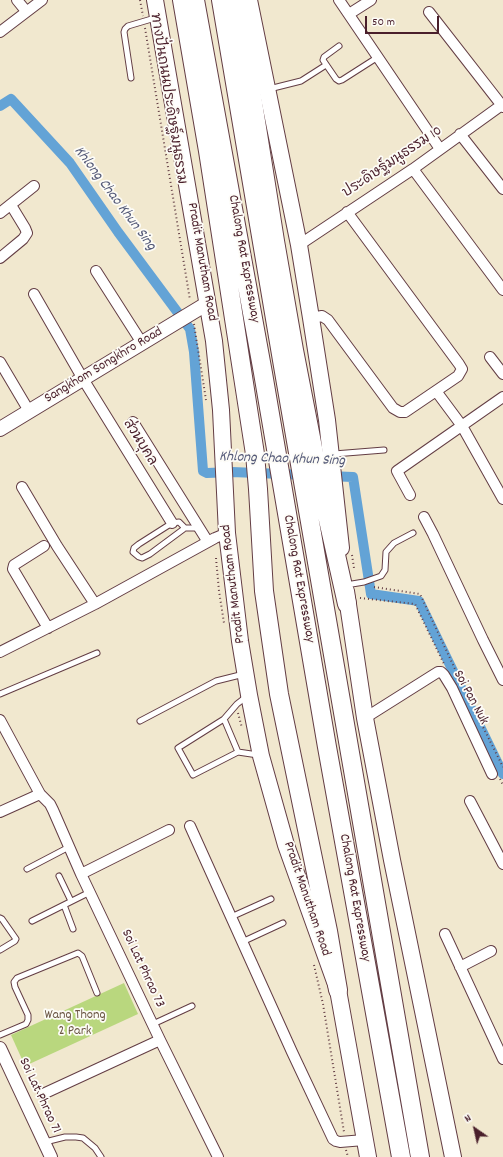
<!DOCTYPE html>
<html>
<head>
<meta charset="utf-8">
<style>
  body { margin:0 }
  #map { position:relative; width:503px; height:1157px; overflow:hidden; background:#f1e8cf; font-family:Dekko,sans-serif }
  canvas { display:block }
  .north { position:absolute; left:455px; top:1109px; width:40px; height:40px; -webkit-text-stroke:3px #fdfcf7; paint-order:stroke; rotate:326deg; font-size:11px; font-weight:700; line-height:16px; text-align:center; color:#4a1f2b }
  .north::after { content:''; display:block; margin:auto; width:14px; height:18px; background:#4a1f2b; clip-path:polygon(50% 0,100% 100%,50% 72%,0 100%) }
  .scale { position:absolute; left:365px; top:16px; width:74px; height:18px; box-sizing:border-box; border:2px solid #4a1f2b; border-top:0; padding-left:5px; font-size:12px; line-height:14px; white-space:nowrap; color:#4a1f2b; -webkit-text-stroke:3px #fdfcf7; paint-order:stroke }
</style>
</head>
<body>
<div id="map">
<canvas width="503" height="1157"></canvas>
<div class="north">N</div>
<div class="scale">50 m</div>
</div>
<script>
const ctx = document.querySelector('canvas').getContext('2d');
ctx.lineJoin = 'round';
function fillPath(path, color) {
  ctx.fillStyle = color;
  ctx.fill(path, 'evenodd');
}
function shape(rows) {
  const path = new Path2D();
  for (const r of rows) {
    path.moveTo(r[0], r[1]);
    for (let i = 2; i < r.length; i += 2) path.lineTo(r[i], r[i + 1]);
  }
  return path;
}
function stroke(path, color, width, dash) {
  ctx.strokeStyle = color;
  ctx.lineWidth = width;
  ctx.lineCap = dash ? 'butt' : 'round';
  ctx.setLineDash(dash || []);
  ctx.stroke(path);
}
function write(font, color, halo, rows, align = 'center') {
  ctx.font = font + ' Dekko,"Playpen Sans Thai",sans-serif';
  ctx.lineWidth = 3.5;
  ctx.setLineDash([]);
  ctx.textBaseline = 'middle';
  ctx.strokeStyle = halo;
  ctx.fillStyle = color;
  for (const [text, x, y, turn = 0] of rows) {
    ctx.save();
    ctx.translate(x, y);
    ctx.rotate((+turn || 0) * Math.PI / 180);
    ctx.textAlign = isNaN(turn) ? turn : align;
    if (halo) ctx.strokeText(text, 0, 0);
    ctx.fillText(text, 0, 0);
    ctx.restore();
  }
}
fillPath(shape([
  [124,983,138,1014,25,1066,11,1035]
]), '#b9d77e');
stroke(shape([
  [0,106,11,99,70,163,118,232,190,329,194,352,203,471,207,473,232,472,306,475],
  [328,476,353,477,371,594,419,601,503,774]
]), '#63a3d6', 10);
const service = shape([
  [339,46,324,57,323,60,336,79,339,81,342,80,378,57],
  [131,78,124,32,125,29,128,26,155,18],
  [269,89,301,81,326,65],
  [334,454,384,450],
  [185,528,179,522,172,523,139,544,134,548,133,552,139,557,142,558,150,554,185,528,199,528],
  [346,585,364,582,381,576,385,570,386,552,394,543,413,533],
  [0,694,97,653],
  [246,697,237,704,224,719,238,752,258,755],
  [224,719,178,748,193,775,238,752],
  [140,721,216,681,244,674],
  [27,869,69,847],
  [59,876,71,901],
  [64,905,73,929],
  [231,917,271,899],
  [0,918,2,919,16,939,15,941,0,950],
  [32,921,90,892],
  [242,942,283,923],
  [153,1024,192,1006],
  [0,1035,26,1024,28,1020,28,1015,15,987,14,982,17,978,78,953,82,956,97,993],
  [45,1142,65,1137,76,1137,83,1138,95,1148,101,1157]
]);
const minor = shape([
  [17,0,26,11],
  [339,0,440,149],
  [429,12,503,107],
  [349,14,371,0],
  [0,32,42,0],
  [460,134,503,189],
  [413,169,503,290],
  [0,213,34,186],
  [299,245,413,169,503,104],
  [0,258,23,239,27,233,25,228,11,205],
  [96,271,142,343],
  [34,294,83,379,172,523],
  [311,318,322,316,328,320,393,408,400,412,405,412,458,376,462,369,459,364,347,212],
  [490,357,503,374],
  [0,362,29,411],
  [436,391,462,426,503,499],
  [133,422,208,542],
  [22,487,57,546,95,604],
  [410,495,398,473,397,471,503,397],
  [424,517,433,534,483,640,503,680],
  [44,546,14,565,13,569,48,628],
  [0,652,95,604,215,538,227,533],
  [365,718,430,677,438,672,441,672,444,675,452,688,492,774],
  [0,720,40,794,50,804,53,810,81,874,160,1040,218,1157],
  [470,801,503,864],
  [0,812,40,794],
  [190,826,292,1052,333,1139,336,1141,340,1142,364,1140],
  [81,874,169,830],
  [445,934,503,1059],
  [460,967,491,951],
  [43,1094,160,1040]
]);
const tertiary = shape([
  [0,1048,51,1157]
]);
const secondary = shape([
  [0,429,208,303]
]);
const primary = shape([
  [155,0,214,341,221,410,227,533,240,641,249,695,261,756,286,845,338,990,368,1157],
  [249,0,299,245,311,318,327,420,341,548],
  [346,591,365,718,392,860,453,1157]
]);
const motorway = shape([
  [182,0,208,151,255,454,258,489,264,591,279,694,328,931,338,990],
  [195,0,263,373,327,747,401,1157],
  [221,0,283,366,420,1157],
  [235,0,248,71,275,241,294,350,320,484,347,604]
]);
stroke(service, '#633d44', 7);
stroke(minor, '#633d44', 12);
stroke(tertiary, '#633d44', 14);
stroke(secondary, '#633d44', 16);
stroke(primary, '#633d44', 18);
stroke(motorway, '#633d44', 20);
stroke(shape([
  [140,0,143,16],
  [145,28,190,300],
  [194,324,206,400],
  [352,555,354,568],
  [216,558,219,591,224,623],
  [374,587,420,594,462,684],
  [360,598,415,604,444,664],
  [238,713,242,728],
  [476,713,503,767],
  [500,779,503,785],
  [314,965,323,1004,344,1132],
  [346,1150,348,1157]
]), '#633d44', 2, [1, 3]);
stroke(service, '#fff', 5);
stroke(minor, '#fff', 10);
stroke(tertiary, '#fff', 12);
stroke(secondary, '#fff', 14);
stroke(primary, '#fff', 16);
stroke(motorway, '#fff', 18);
write('14px', '#4a1f2b', '#fdfcf7', [
  ["ทางปั่นถนนประดิษฐ์มนูธรรม",167,99,81],
  ["ประดิษฐ์มนูธรรม 10",393,163,-34],
  ["Chalong Rat Expressway",243,259,80],
  ["Pradit Manutham Road",201,262,80],
  ["Sangkhom Songkhro Road",104,366,-31],
  ["ส่วนบุคล",139,443,58],
  ["Chalong Rat Expressway",298,579,80],
  ["Pradit Manutham Road",234,584,-97],
  ["Soi Pan Nuk",470,698,62],
  ["Chalong Rat Expressway",354,898,80],
  ["Pradit Manutham Road",306,899,71],
  ["Soi Lat Phrao 73",142,969,65],
  ["Soi Lat Phrao 71",39,1096,65]
]);
write('14px', '#6b5644', '#fdfcf7', [
  ["Wang Thong",75,1016],
  ["2 Park",75,1032]
]);
write('italic 15px', '#555a78', '#fdfcf7', [
  ["Khlong Chao Khun Sing",114,199,53],
  ["Khlong Chao Khun Sing",282,460,2]
]);
</script>
</body>
</html>
